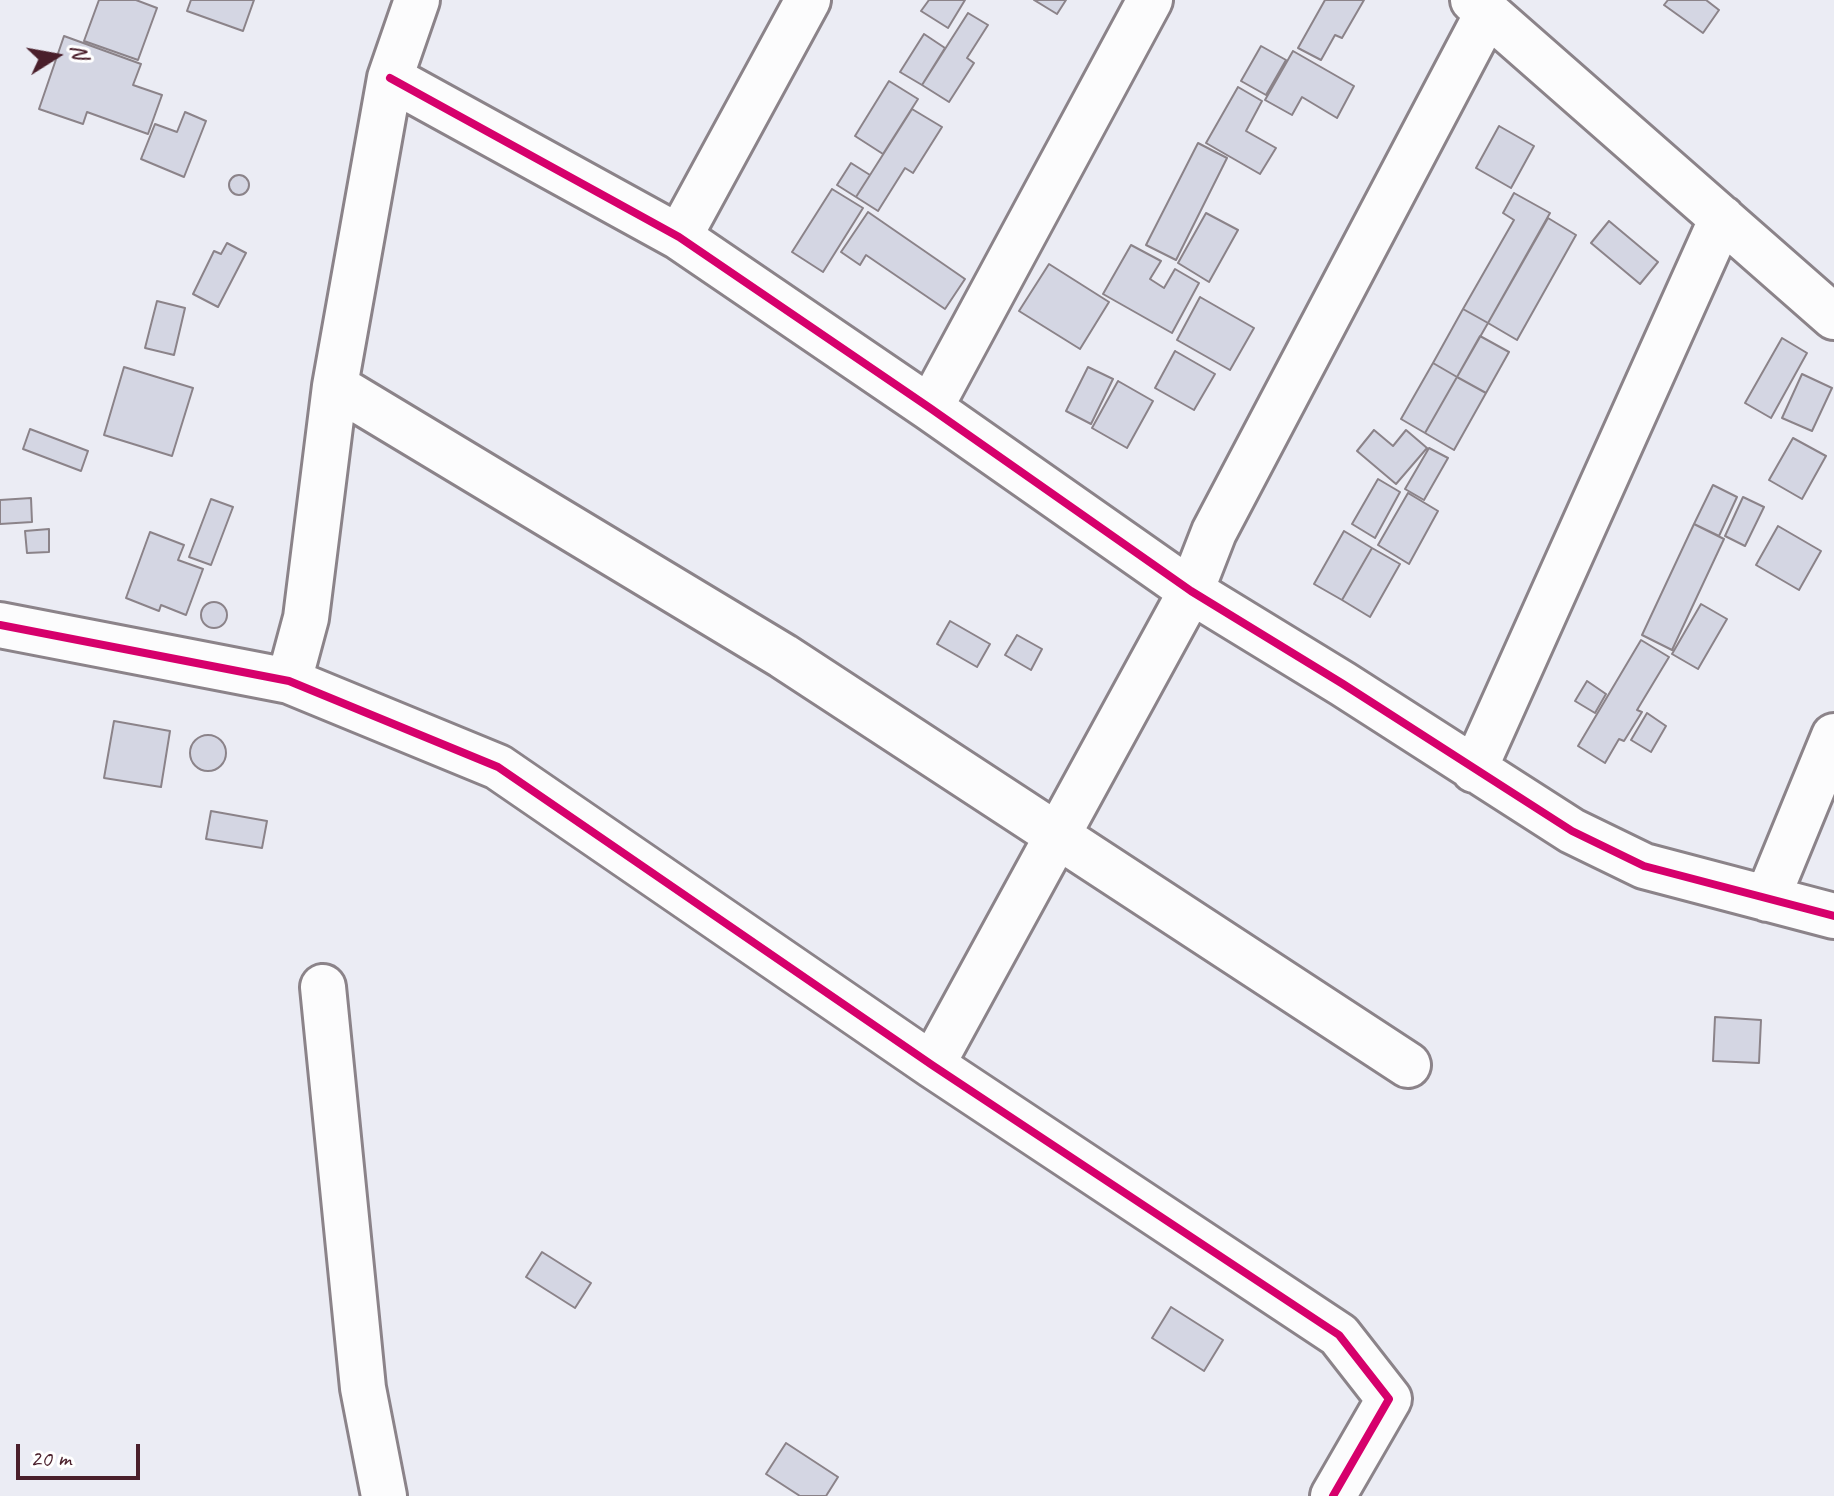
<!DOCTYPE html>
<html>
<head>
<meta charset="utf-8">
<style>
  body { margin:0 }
  #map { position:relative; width:1834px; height:1496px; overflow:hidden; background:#ebecf4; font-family:Caveat,sans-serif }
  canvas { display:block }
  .north { position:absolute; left:16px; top:16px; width:80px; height:80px; -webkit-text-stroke:6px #fff; paint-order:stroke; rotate:79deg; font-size:22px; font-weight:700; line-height:32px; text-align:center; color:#4a1f2b }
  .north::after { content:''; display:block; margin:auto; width:28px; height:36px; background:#4a1f2b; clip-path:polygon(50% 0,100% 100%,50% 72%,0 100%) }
  .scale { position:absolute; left:16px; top:1444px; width:124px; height:36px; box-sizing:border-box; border:4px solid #4a1f2b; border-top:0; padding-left:10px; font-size:24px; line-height:28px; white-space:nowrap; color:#4a1f2b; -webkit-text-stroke:6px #fff; paint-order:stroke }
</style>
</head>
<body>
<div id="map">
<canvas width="1834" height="1496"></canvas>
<div class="north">N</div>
<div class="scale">20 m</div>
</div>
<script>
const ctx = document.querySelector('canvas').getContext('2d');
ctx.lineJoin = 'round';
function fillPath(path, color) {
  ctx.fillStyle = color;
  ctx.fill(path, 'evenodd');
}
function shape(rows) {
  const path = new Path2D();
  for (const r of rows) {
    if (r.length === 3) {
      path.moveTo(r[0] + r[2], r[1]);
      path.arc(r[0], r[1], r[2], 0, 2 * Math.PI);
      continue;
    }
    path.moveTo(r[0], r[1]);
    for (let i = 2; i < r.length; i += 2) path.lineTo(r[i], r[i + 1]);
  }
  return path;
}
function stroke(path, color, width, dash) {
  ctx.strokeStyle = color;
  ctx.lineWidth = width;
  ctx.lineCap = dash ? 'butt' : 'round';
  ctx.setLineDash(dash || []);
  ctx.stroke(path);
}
const building = shape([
  [99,0,136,0,157,8,138,60,84,41,99,0],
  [191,0,254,0,243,31,187,11,191,0],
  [929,0,965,0,948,28,921,11,929,0],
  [1034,0,1066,0,1057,14,1034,0],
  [1325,0,1364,0,1342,38,1335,35,1321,60,1298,48,1325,0],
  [1668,0,1706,0,1719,10,1703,33,1664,5,1668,0],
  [968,13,988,25,967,58,974,63,949,102,922,85,968,13],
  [924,34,945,48,922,85,900,72,924,34],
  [64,36,141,64,133,85,162,95,148,134,87,112,83,124,39,109,64,36],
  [1261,46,1286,60,1266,95,1241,81,1261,46],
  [1293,51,1354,86,1337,118,1302,97,1292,115,1265,100,1293,51],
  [889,81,918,99,883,154,855,136,889,81],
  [1238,87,1262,101,1246,131,1276,148,1260,174,1206,143,1238,87],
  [912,109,942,127,913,173,905,168,878,211,856,197,912,109],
  [185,112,206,121,184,177,141,159,155,124,177,132,185,112],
  [1499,126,1534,146,1511,188,1476,168,1499,126],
  [1198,143,1227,158,1176,260,1146,245,1198,143],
  [851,163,870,175,856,197,837,185,851,163],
  [239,185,10],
  [832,189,863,208,823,272,792,252,832,189],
  [1514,193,1550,213,1488,323,1463,309,1514,220,1503,213,1514,193],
  [868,212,965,279,945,309,866,255,860,265,841,252,868,212],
  [1206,213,1238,230,1209,282,1178,263,1206,213],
  [1548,218,1576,235,1517,340,1488,323,1548,218],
  [1609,221,1658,262,1640,284,1591,243,1609,221],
  [227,243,246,253,218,307,193,294,214,251,221,254,227,243],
  [1131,245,1161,261,1150,279,1164,288,1175,269,1199,283,1172,333,1103,294,1131,245],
  [1049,264,1109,302,1080,349,1019,311,1049,264],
  [1200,297,1254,328,1230,370,1177,340,1200,297],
  [157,301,185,308,174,355,145,348,157,301],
  [1463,309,1488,323,1457,377,1433,363,1463,309],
  [1480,336,1509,352,1486,393,1457,377,1480,336],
  [1782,338,1807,353,1771,418,1745,403,1782,338],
  [1175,351,1215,374,1194,410,1155,388,1175,351],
  [1433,363,1457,377,1425,433,1401,419,1433,363],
  [124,367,193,388,172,456,104,435,124,367],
  [1088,367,1113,379,1091,424,1066,411,1088,367],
  [1802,374,1832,388,1812,431,1782,418,1802,374],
  [1457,377,1486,393,1454,450,1425,433,1457,377],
  [1118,381,1153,401,1127,448,1092,428,1118,381],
  [30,429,88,451,81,471,23,449,30,429],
  [1374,430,1393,446,1406,430,1427,448,1396,484,1357,451,1374,430],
  [1793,438,1826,456,1802,499,1769,480,1793,438],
  [1429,448,1448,458,1424,500,1405,489,1429,448],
  [1378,479,1400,492,1375,538,1352,524,1378,479],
  [1713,485,1737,497,1719,536,1694,524,1713,485],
  [1408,493,1438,511,1409,564,1378,545,1408,493],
  [1743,497,1764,507,1745,546,1725,536,1743,497],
  [31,498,32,522,0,524,0,500,31,498],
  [211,499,233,507,211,565,189,557,211,499],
  [1694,524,1724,539,1672,650,1642,635,1694,524],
  [1778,526,1821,551,1799,590,1756,565,1778,526],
  [49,529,49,552,27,553,25,531,49,529],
  [1344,531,1372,548,1342,600,1314,584,1344,531],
  [150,532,184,545,178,560,203,569,186,615,161,605,159,611,126,598,150,532],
  [1372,548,1400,564,1370,617,1342,600,1372,548],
  [214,615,13],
  [1701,604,1727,619,1698,669,1672,654,1701,604],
  [950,621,990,644,977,667,937,644,950,621],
  [1017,635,1042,649,1031,670,1005,655,1017,635],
  [1641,640,1669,657,1637,710,1642,712,1624,741,1619,739,1605,763,1578,746,1641,640],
  [1587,681,1606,694,1595,713,1575,701,1587,681],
  [1647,713,1666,726,1651,752,1631,740,1647,713],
  [114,721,170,731,161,787,104,778,114,721],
  [208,753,18],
  [211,811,267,821,262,848,206,839,211,811],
  [1715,1017,1761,1020,1759,1063,1713,1061,1715,1017],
  [542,1252,591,1283,575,1308,526,1277,542,1252],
  [1171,1307,1223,1340,1204,1371,1152,1338,1171,1307],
  [786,1443,838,1477,826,1496,800,1496,766,1474,786,1443]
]);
fillPath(building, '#d4d6e3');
stroke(building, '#8b8389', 2);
const street = shape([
  [1473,0,1834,317],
  [390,78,679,237,930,408,1191,591,1343,684,1572,831,1644,866,1834,916],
  [679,237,808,0],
  [335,386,783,656,1408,1065],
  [930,408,1150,0],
  [0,625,289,681,498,767,932,1065,1339,1335,1389,1399,1333,1496],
  [289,681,306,618,335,386,390,78,417,0],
  [1474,770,1722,218],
  [1767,899,1834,736],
  [323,987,363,1388,384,1496],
  [932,1065,1191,591,1214,532,1488,12]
]);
stroke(street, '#8b8389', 50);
stroke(street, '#fcfcfd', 44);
stroke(shape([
  [390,78,679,237,930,408,1191,591,1343,684,1572,831,1644,866,1834,916],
  [0,625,289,681,498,767,932,1065,1339,1335,1389,1399,1333,1496]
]), '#d6006c', 8);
</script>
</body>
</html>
